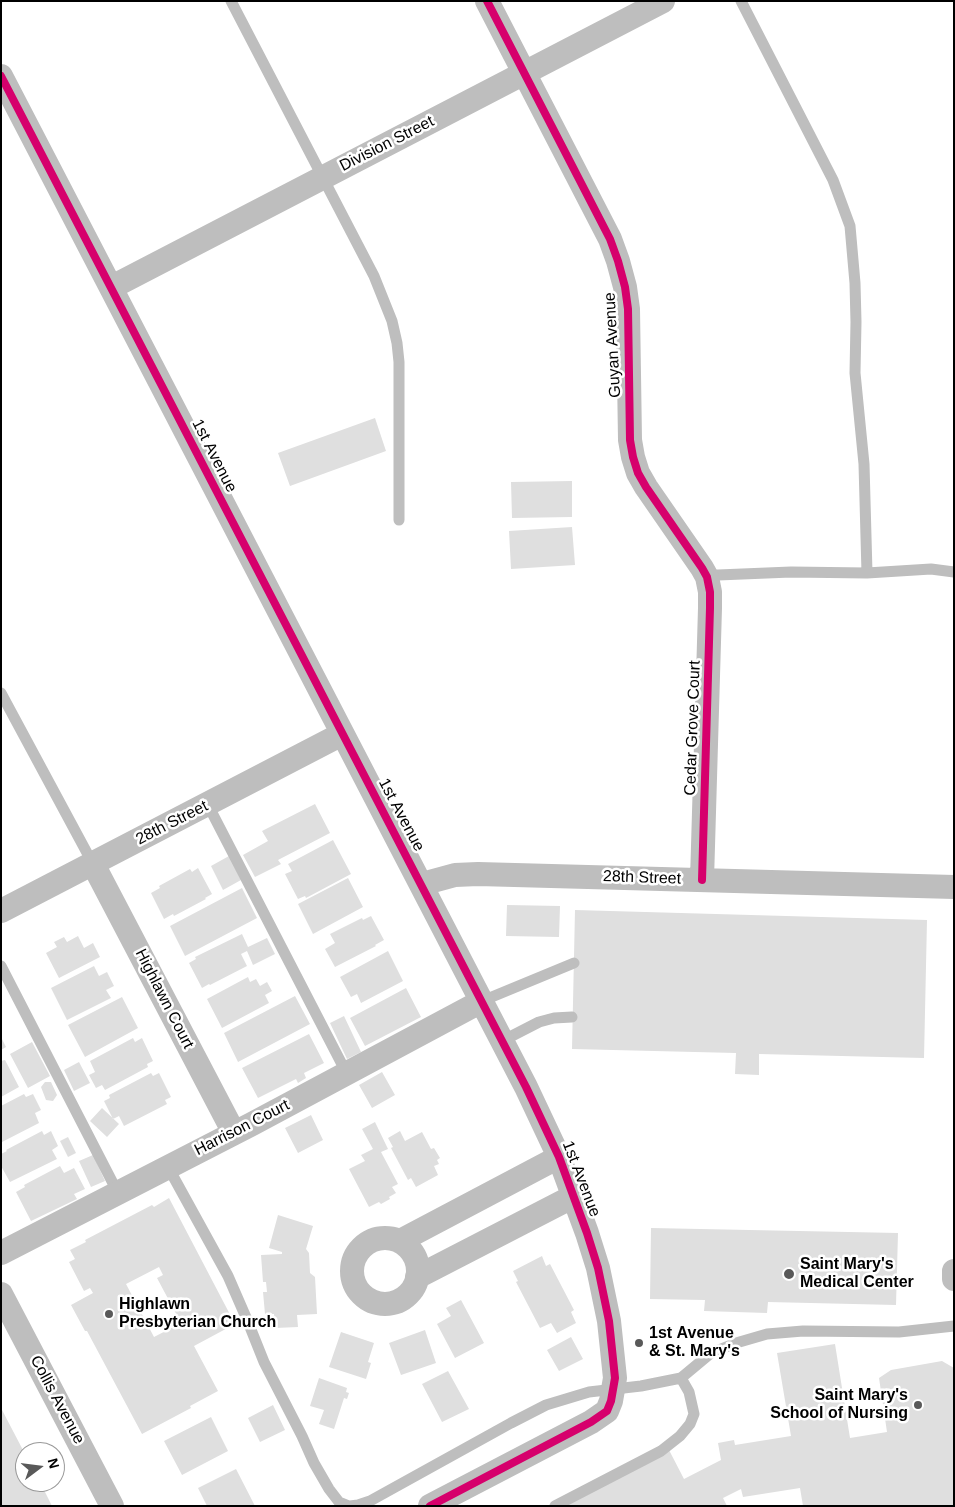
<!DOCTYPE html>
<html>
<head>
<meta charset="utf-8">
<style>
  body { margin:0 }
  #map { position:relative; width:955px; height:1507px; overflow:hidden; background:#fff; font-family:Helvetica,sans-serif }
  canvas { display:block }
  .frame { position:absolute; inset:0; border:2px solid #000; pointer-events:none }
  .north { position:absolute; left:15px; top:1442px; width:50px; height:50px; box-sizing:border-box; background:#fff; border:1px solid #999; border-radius:50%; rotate:75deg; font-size:14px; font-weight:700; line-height:20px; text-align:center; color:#000 }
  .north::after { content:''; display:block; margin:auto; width:18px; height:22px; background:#595959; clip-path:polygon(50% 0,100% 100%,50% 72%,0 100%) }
</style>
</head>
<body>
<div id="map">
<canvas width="955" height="1507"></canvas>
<div class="frame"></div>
<div class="north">N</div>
</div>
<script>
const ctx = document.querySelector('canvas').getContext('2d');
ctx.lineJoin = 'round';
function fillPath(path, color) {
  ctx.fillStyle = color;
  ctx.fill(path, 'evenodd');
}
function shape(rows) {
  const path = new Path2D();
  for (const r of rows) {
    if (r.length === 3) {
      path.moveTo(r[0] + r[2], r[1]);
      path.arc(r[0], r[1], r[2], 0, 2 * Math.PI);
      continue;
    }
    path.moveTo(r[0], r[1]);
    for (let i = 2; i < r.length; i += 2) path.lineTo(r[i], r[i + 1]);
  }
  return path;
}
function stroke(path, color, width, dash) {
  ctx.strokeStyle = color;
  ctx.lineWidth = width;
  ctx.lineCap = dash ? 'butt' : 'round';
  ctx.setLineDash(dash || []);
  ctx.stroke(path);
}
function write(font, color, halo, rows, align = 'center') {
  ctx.font = font + ' Helvetica,sans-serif';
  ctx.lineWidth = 5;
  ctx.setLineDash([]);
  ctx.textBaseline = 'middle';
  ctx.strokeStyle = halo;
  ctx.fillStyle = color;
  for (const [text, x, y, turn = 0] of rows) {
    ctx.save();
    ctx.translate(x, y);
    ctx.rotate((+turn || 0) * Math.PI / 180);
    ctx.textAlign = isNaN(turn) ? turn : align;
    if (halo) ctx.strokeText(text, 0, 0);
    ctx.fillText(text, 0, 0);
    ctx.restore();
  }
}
fillPath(shape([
  [375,418,386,451,290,486,278,453],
  [572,481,572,517,512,518,511,482],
  [572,527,575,565,511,569,509,531],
  [315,804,330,833,278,860,281,864,255,877,243,855,268,841,262,831],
  [333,840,351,874,306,898,305,896,298,899,285,874,292,871,288,864],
  [229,856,241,880,223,890,211,866],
  [198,868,212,894,205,898,206,899,174,916,173,914,164,919,151,893,160,888,159,886,190,869,192,872],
  [348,878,363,907,313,934,298,904],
  [242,888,257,918,185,956,170,926],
  [507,905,560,906,559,937,506,936],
  [575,910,927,920,924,1058,759,1054,759,1075,735,1074,736,1053,572,1049],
  [371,916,384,940,375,945,376,946,335,967,325,949,335,943,330,934,362,918,363,920],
  [242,934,248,947,267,938,275,954,253,965,247,951,241,954,247,966,210,985,209,984,202,988,189,963,196,959,195,957],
  [78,936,84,948,93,943,100,957,59,978,46,953,57,947,54,942,64,937,67,942],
  [388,951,403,981,361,1003,357,994,351,997,340,977],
  [94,966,99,976,107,972,114,986,106,990,111,998,67,1020,51,988],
  [248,977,250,982,256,979,260,986,267,982,272,991,265,995,269,1003,222,1028,207,999],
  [406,988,421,1017,365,1046,350,1018],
  [295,996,310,1024,238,1062,224,1033],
  [122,997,138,1028,85,1057,68,1025],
  [344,1016,361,1052,347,1059,330,1023],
  [309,1034,324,1063,304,1073,306,1078,298,1083,296,1079,258,1098,242,1068],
  [1,1037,6,1047,1,1050],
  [133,1038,135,1042,142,1038,153,1061,147,1064,148,1067,105,1090,102,1085,96,1088,89,1075,95,1072,90,1061],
  [32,1042,50,1076,28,1088,10,1054],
  [5,1060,19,1087,1,1097,1,1061],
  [79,1062,90,1083,74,1091,64,1070],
  [382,1072,395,1095,372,1108,359,1085],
  [151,1073,153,1076,159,1073,171,1097,165,1100,167,1104,124,1126,119,1116,113,1119,104,1101,110,1098,109,1095],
  [45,1082,51,1082,57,1095,53,1101,46,1100,41,1087],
  [24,1094,26,1097,33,1094,41,1110,35,1113,39,1123,2,1142,1,1106],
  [102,1108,119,1124,107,1137,90,1121],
  [311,1115,323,1140,298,1153,285,1128],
  [375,1122,388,1149,381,1152,398,1184,392,1187,396,1193,389,1197,390,1199,381,1204,379,1202,369,1207,349,1169,365,1161,361,1155,373,1149,362,1129],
  [42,1131,44,1135,51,1131,58,1146,52,1150,57,1159,10,1182,1,1166,1,1154,7,1151,6,1150],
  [400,1131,405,1141,422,1132,431,1149,434,1148,440,1158,437,1160,439,1164,434,1166,438,1175,416,1187,411,1178,408,1180,391,1148,393,1147,388,1138],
  [68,1137,76,1153,68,1157,60,1141],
  [93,1155,105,1181,91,1187,79,1161],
  [60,1166,64,1173,74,1168,85,1189,74,1194,77,1199,31,1221,16,1192,25,1187,24,1185],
  [169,1198,235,1324,194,1346,218,1391,190,1406,191,1408,142,1434,87,1331,85,1331,71,1305,93,1293,90,1288,84,1291,69,1262,75,1259,70,1250,86,1242,85,1240,152,1205,154,1207],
  [159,1267,163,1275,157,1278,181,1323,154,1337,126,1284],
  [278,1215,313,1226,306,1249,309,1253,310,1273,315,1277,317,1314,297,1315,298,1327,275,1328,274,1314,265,1314,263,1292,267,1292,266,1282,263,1282,261,1255,282,1254,282,1252,269,1248],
  [651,1228,898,1233,896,1305,768,1302,767,1313,704,1311,705,1300,650,1299],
  [542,1256,546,1266,550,1264,574,1310,571,1312,576,1323,557,1333,551,1323,540,1328,516,1282,518,1281,513,1271],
  [461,1300,484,1343,455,1358,437,1324,451,1316,446,1308],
  [425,1330,436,1363,401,1375,389,1343],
  [341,1332,374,1343,368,1362,371,1363,366,1379,329,1367],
  [571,1337,583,1359,559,1371,547,1350],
  [835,1344,850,1438,887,1432,879,1378,891,1370,942,1361,954,1368,954,1506,803,1506,800,1488,743,1497,741,1489,723,1498,727,1506,564,1506,669,1450,684,1479,721,1460,718,1443,734,1440,735,1445,791,1436,777,1353],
  [448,1371,469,1409,442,1422,422,1384],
  [319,1378,347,1388,346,1392,349,1393,347,1399,344,1398,334,1429,319,1424,324,1410,310,1406],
  [273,1405,285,1430,260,1442,248,1418],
  [1,1408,25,1454,25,1482,40,1482,52,1506,1,1506],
  [211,1417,228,1451,182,1475,164,1441],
  [236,1469,255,1506,207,1506,198,1488]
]), '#dfdfdf');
stroke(shape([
  [231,1,374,276,392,321,397,343,399,362,399,520],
  [741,1,833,180,850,226,855,283,856,322,855,373,864,464,867,573],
  [707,577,718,575,791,572,867,573,931,569,954,572],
  [1,693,93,864],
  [208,805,347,1074],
  [1,966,118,1193],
  [482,1001,574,963],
  [502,1041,539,1022,554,1018,572,1017],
  [168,1167,228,1276,248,1322,264,1362,302,1436,314,1463,329,1489,339,1502,349,1506],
  [350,1506,358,1505,370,1501,511,1423,546,1405,589,1392,641,1386,681,1378,711,1353,736,1343,767,1334,803,1331,899,1332,954,1326],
  [555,1506,661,1451,680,1436,690,1424,694,1414,689,1392,681,1378]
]), '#bebebe', 11);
stroke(shape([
  [487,1,610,239,618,261,625,287,628,309,630,440,633,457,638,473,646,487,702,568,707,577,710,592,710,608,702,880],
  [1,76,526,1087,559,1157,587,1233,598,1268,609,1321,615,1378,611,1401,607,1411,591,1422,430,1506],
  [112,287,663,1],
  [93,864,234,1133],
  [422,884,455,875,478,874,954,887],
  [1,911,342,734],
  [385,1271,33],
  [400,1241,559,1157],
  [1,1253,252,1124,482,1001],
  [417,1277,574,1196],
  [954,1279,954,1271],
  [1,1294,112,1506]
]), '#bebebe', 24);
stroke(shape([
  [487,1,610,239,618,261,625,287,628,309,630,440,633,457,638,473,646,487,702,568,707,577,710,592,710,608,702,880],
  [1,76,526,1087,559,1157,587,1233,598,1268,609,1321,615,1378,611,1401,607,1411,591,1422,430,1506]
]), '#d6006c', 8);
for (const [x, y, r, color] of [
  [789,1274,6,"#595959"],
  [109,1314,5,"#595959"],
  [639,1343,5,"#595959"],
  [918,1405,5,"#595959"]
]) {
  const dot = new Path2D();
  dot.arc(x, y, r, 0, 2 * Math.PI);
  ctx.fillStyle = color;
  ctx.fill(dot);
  stroke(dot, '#fff', 2);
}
write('16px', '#000', '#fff', [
  ["Division Street",387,144,-27],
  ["Guyan Avenue",613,345,-93],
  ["1st Avenue",214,456,63],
  ["Cedar Grove Court",693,728,-88],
  ["1st Avenue",401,815,62],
  ["28th Street",172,823,-27],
  ["28th Street",642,878,2],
  ["Highlawn Court",164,999,63],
  ["Harrison Court",242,1128,-27],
  ["1st Avenue",581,1179,69],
  ["Collis Avenue",57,1400,62]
]);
write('bold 16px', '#000', '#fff', [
  ["Saint Mary's",800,1265],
  ["Medical Center",800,1283],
  ["Highlawn",119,1305],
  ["Presbyterian Church",119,1323],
  ["1st Avenue",649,1334],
  ["& St. Mary's",649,1352],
  ["Saint Mary's",908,1396,"right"],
  ["School of Nursing",908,1414,"right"]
], 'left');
</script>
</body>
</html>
